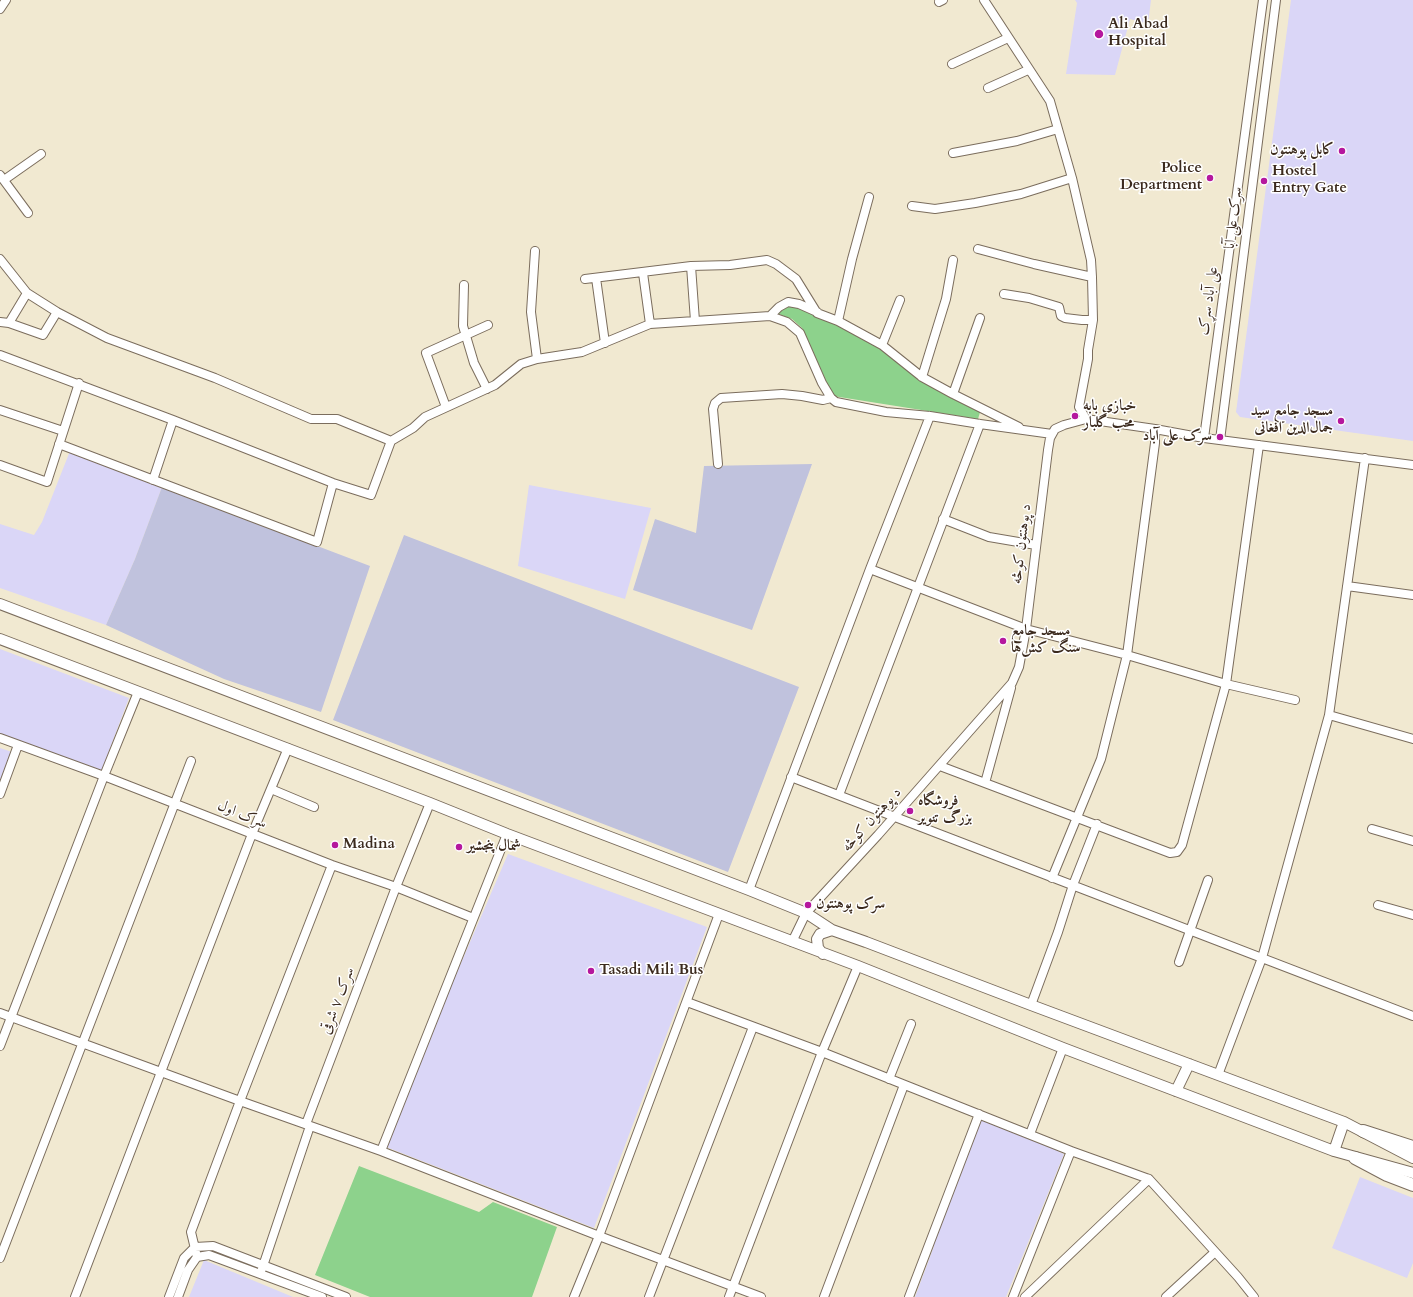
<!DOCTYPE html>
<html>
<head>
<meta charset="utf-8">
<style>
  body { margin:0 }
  canvas { display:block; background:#f1e9d1 }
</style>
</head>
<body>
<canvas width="1413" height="1297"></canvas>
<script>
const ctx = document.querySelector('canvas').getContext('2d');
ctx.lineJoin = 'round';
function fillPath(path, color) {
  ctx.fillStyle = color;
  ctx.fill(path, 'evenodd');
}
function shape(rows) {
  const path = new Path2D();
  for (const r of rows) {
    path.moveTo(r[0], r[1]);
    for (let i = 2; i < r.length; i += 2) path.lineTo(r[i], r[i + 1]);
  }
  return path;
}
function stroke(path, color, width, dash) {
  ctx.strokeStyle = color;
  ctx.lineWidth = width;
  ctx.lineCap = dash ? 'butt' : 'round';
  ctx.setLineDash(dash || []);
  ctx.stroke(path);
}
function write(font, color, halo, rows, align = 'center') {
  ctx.font = font + ' Cardo,Amiri,serif';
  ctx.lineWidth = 3;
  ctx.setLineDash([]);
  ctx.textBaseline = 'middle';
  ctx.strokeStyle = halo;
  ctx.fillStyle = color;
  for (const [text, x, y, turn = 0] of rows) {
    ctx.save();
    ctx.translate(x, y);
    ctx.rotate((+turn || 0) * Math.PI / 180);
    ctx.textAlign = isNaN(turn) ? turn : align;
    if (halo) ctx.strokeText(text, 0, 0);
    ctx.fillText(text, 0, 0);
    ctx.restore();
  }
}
fillPath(shape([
  [1075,0,1151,0,1148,24,1130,19,1115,75,1066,74,1077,3],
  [1291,0,1413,0,1413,441,1240,417,1236,412],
  [70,451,162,487,135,559,106,625,0,588,0,524,34,535,42,522],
  [529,485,651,508,625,599,518,566],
  [0,649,129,698,101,772,0,734],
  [0,748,12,752,0,784],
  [508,854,707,927,594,1228,386,1147,436,1021],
  [981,1118,1060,1149,1059,1152,1064,1154,1006,1297,915,1297,934,1246,932,1245],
  [1360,1177,1413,1198,1413,1263,1407,1278,1332,1248],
  [204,1260,293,1297,189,1297]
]), '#dad6f7');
fillPath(shape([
  [812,464,752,630,633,590,655,519,696,533,704,466],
  [162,487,370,566,321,712,224,679,106,625,135,559],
  [404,535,799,687,728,872,333,720]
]), '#c0c2dd');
fillPath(shape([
  [792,305,877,342,905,369,962,398,981,409,978,419,833,396,802,328,792,319,776,313],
  [359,1166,479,1212,493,1202,557,1227,532,1297,370,1297,315,1275]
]), '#8dd28c');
const minor = shape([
  [984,0,1050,101,1072,178,1091,260,1092,277,1093,320,1088,350,1088,359,1079,407,1086,419],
  [939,2,943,0],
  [0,9,6,0],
  [952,64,1008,38],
  [988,88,1028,70],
  [953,153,1017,141,1058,129],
  [0,175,28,213],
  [4,180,41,154],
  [912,206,935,209,975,203,1021,194,1072,178],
  [978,249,1034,264,1092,277],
  [535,251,531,312,537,359],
  [0,259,27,293,57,312,107,338,215,378,311,419,337,419,391,441],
  [691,266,695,321],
  [643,273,650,324],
  [596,278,605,343],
  [585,279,691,266,730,265,767,260,776,264,796,279,817,313,838,321,882,345,922,377,953,394,1019,427],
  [464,285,463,326,474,363,487,389],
  [1004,294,1029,298,1059,307,1061,316,1065,318,1082,320,1093,320],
  [770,316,779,307,788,302,799,304,817,312],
  [838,321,852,259,869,197],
  [0,322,9,323,43,335,57,312],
  [9,323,27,293],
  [882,345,900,300],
  [0,355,173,420,333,483,371,495,391,441,413,428,425,417,495,385,521,364,537,359,582,352,650,324,770,316,787,322,800,333,822,383,831,398,836,402,886,412,930,416,980,424,1052,434],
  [922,377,946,299,953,260],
  [953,394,980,318],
  [446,407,426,353,488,325],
  [0,410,63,431],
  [1204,438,1263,0],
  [1220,440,1276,0],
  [59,444,317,542,333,483],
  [718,464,713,409,715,403,721,398,782,394,802,396,823,400,831,398],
  [0,465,47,482,79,383],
  [153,480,173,420],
  [943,519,989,537,1036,545],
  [870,569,1026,629,1127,655,1226,684,1295,700],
  [1347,586,1413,595],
  [1329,715,1413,739],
  [0,738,104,776,332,865,396,887,473,918],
  [940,766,1170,853,1177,852,1182,845,1226,684,1259,445],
  [791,777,1413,1016],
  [985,783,1011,688],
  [271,789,314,807],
  [0,794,18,745],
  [839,795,980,424],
  [1372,829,1413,841],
  [1052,878,1101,759,1127,655,1155,443,1155,429],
  [749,890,870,569,930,416],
  [1378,905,1413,915],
  [792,942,806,913,878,835,1012,683,1019,667,1026,629,1048,450,1050,438,1055,429,1064,425,1086,419,1155,429,1204,438,1413,465],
  [1179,962,1208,880],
  [687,1002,822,1052,1071,1151,1149,1179,1238,1277,1254,1297],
  [1031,1005,1058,932,1073,885,1097,824],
  [0,1013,240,1101,381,1151,599,1236,761,1297],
  [0,1046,104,776,138,692],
  [1218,1075,1262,958,1329,715,1365,458],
  [889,1079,911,1024],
  [306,1124,396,887,430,803],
  [1030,1134,1063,1048],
  [381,1151,507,834],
  [197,1257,191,1232,240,1101,332,865],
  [0,1258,191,761],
  [262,1269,310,1126],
  [75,1297,252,834,288,748],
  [169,1297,184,1258,195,1247,213,1246,346,1297],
  [178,1297,188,1270,197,1257,209,1255,322,1297],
  [574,1297,599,1236,719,914],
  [649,1297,753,1027],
  [729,1297,822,1052,858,966],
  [824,1297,904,1085],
  [909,1297,979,1114],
  [1013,1297,1071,1151],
  [1025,1297,1149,1179],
  [1166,1297,1215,1252]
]);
const major = shape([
  [0,604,749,890,806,913,832,930,866,942,1031,1005,1344,1122,1413,1158],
  [0,639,430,803,507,834,858,966,1063,1048,1334,1151,1413,1173],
  [823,954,818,948,817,939,820,934,832,930],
  [1176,1091,1189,1064],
  [1334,1151,1344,1122]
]);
const highway = shape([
  [1363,1131,1413,1147],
  [1355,1158,1387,1175,1413,1185]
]);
stroke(minor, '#7b6d5d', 10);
stroke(major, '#7b6d5d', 12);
stroke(highway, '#7b6d5d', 14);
stroke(minor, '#fff', 8);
stroke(major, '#fff', 10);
stroke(highway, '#fff', 12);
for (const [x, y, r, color] of [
  [1099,34,5,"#b5179e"],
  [1342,151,4,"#b5179e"],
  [1210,178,4,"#b5179e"],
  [1264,181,4,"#b5179e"],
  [1075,416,4,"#b5179e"],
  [1341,421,4,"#b5179e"],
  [1220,437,4,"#b5179e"],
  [1003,641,4,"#b5179e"],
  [910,811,4,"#b5179e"],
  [335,845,4,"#b5179e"],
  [459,847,4,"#b5179e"],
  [808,905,4,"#b5179e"],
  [591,971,4,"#b5179e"]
]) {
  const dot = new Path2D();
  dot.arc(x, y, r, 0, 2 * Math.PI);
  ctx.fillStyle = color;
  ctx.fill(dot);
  stroke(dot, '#fff', 1.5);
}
write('bold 15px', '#3b2a1e', '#fff', [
  ["Ali Abad",1108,25],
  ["Hospital",1108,42],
  ["کابل پوهنتون",1334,151,"right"],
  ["Police",1202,169,"right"],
  ["Department",1202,186,"right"],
  ["Hostel",1272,172],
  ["Entry Gate",1272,189],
  ["خبازی بابه",1083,407],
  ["محب گلبار",1083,424],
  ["مسجد جامع سید",1333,412,"right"],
  ["جمال‌الدین افغانی",1333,429,"right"],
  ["سرک علی آباد",1212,437,"right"],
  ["مسجد جامع",1011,632],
  ["سنگ کش‌ها",1011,649],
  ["فروشگاه",918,802],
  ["بزرگ تنویر",918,819],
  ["Madina",343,845],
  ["شمال پنجشیر",467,847],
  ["سرک پوهنتون",816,905],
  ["Tasadi Mili Bus",599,971]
], 'left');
write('15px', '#3b2a1e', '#fff', [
  ["سرک علی آبا",1234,218,-83],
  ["علی آباد سړک",1209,301,-82],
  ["د پوهنتون کوڅه",1022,544,-83],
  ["سرک‌ اول",242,815,22],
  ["د پوهنتون کوڅه",872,820,-48],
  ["سرک ۷ شرقی",338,1001,-69]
]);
</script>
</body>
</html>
